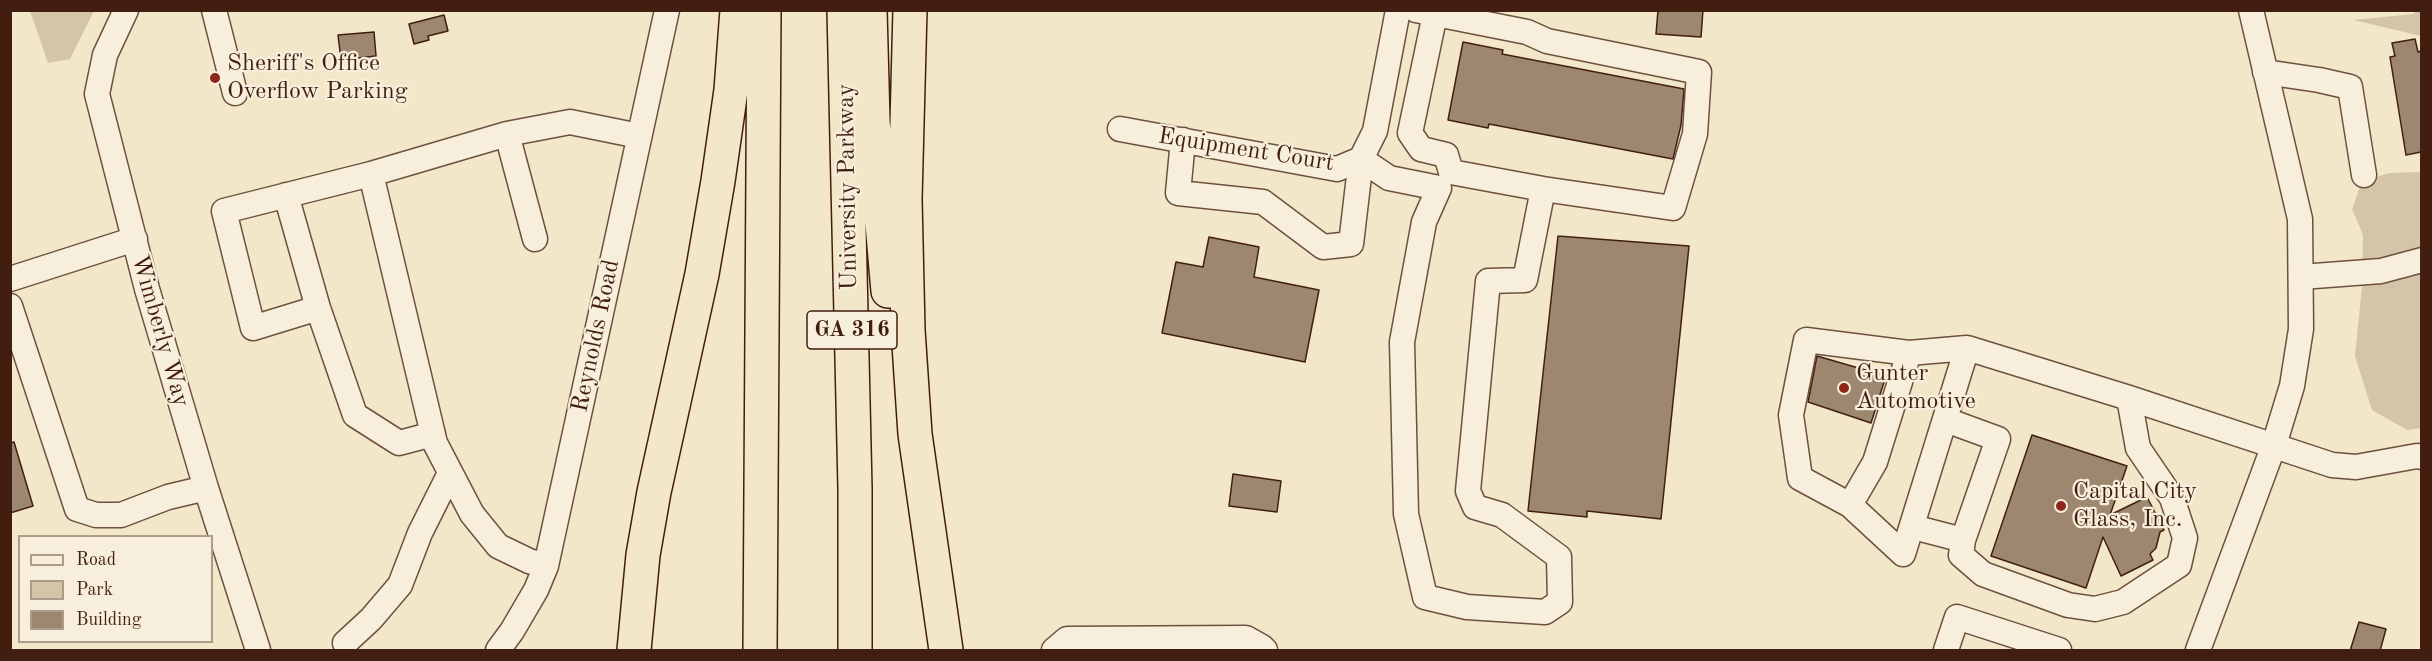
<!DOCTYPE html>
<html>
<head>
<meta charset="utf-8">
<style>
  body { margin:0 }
  #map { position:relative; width:2432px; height:661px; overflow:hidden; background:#f2e7c8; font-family:"Old Standard TT",serif }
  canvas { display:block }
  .frame { position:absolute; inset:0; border:12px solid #421e11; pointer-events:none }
  .legend { position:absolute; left:18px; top:535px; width:195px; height:108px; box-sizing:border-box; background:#f7efdb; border:2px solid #af9b8a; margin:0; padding:8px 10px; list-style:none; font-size:18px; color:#421e11 }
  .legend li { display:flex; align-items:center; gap:12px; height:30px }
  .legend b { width:30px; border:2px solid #af9b8a }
</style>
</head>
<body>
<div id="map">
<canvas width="2432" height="661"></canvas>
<div class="frame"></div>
<ul class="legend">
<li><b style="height:8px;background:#f7efdb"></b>Road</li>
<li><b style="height:16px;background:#d4c5a9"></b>Park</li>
<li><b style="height:16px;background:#9e8770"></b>Building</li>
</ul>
</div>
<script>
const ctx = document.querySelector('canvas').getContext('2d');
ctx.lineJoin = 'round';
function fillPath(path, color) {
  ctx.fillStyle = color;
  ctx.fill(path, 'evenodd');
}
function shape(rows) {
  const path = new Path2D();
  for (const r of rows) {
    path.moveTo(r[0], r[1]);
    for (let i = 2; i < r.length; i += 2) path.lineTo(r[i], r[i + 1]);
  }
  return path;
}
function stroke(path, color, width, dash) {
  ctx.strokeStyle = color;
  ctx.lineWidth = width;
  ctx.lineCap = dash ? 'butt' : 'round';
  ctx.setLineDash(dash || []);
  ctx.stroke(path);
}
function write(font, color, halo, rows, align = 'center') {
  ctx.font = font + ' "Old Standard TT",serif';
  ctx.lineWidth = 4.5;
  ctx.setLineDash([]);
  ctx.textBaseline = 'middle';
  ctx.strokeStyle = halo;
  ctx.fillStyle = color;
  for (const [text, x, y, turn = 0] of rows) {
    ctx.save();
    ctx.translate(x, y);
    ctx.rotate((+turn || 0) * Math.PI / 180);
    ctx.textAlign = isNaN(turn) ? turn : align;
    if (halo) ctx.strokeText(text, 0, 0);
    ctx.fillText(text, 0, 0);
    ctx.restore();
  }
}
fillPath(shape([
  [30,11,30,10,94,11,70,59,48,63],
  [2415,11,2421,11,2421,36,2353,20,2414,14],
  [2421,172,2421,428,2407,430,2372,410,2355,356,2362,286,2363,235,2352,209,2362,181,2390,173]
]), '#d4c5a9');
const building = shape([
  [1658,10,1703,10,1701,37,1656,34,1658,10],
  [444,15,448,31,428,36,429,40,414,44,409,24,444,15],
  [374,32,376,56,341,60,338,35,374,32],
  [2415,39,2418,52,2421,51,2421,152,2406,155,2390,57,2395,56,2392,43,2415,39],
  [1463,42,1503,50,1502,54,1684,89,1681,125,1673,159,1489,124,1488,128,1448,120,1463,42],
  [1558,236,1689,246,1661,519,1587,511,1587,517,1528,511,1558,236],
  [1209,237,1259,247,1254,277,1319,290,1305,362,1162,333,1176,262,1203,267,1209,237],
  [1817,356,1886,376,1871,423,1808,402,1817,356],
  [2032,435,2127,466,2110,515,2147,497,2164,530,2160,532,2156,548,2150,554,2153,560,2121,576,2103,537,2086,588,1991,556,2032,435],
  [14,442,33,506,10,513,10,443,14,442],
  [1233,474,1281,481,1277,512,1229,506,1233,474],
  [2359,622,2386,629,2380,651,2350,651,2359,622]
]);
fillPath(building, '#9e8770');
stroke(building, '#421e11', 1.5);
const minor = shape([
  [126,10,105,55,97,94,147,289,206,488,258,650],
  [214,10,235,93],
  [1416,10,1527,32,1547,41,1699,72,1695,134,1673,208,1543,189,1451,172],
  [1435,14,1410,133,1421,149,1446,155,1451,172],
  [2265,72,2319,80,2350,87,2364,175],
  [1120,129,1337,169,1361,159,1375,131,1398,10],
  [507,134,535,239],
  [1183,140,1178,193,1263,202,1323,247,1351,244,1361,159,1389,178,1439,188,1424,222,1402,342,1406,514,1425,597,1467,607,1545,612,1560,602,1559,557,1502,515,1475,507,1468,491,1488,281,1525,280,1543,189],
  [371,174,435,443,472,514,498,546,529,561,546,566],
  [286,195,318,308],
  [2301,277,2381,271,2422,260],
  [10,279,135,239],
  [10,306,77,509,96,515,121,515,168,497,206,488],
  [1967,348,1909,353,1806,340,1791,415,1800,478,1850,505,1903,554,1967,348,2129,398,2332,465,2356,467,2417,456,2422,457],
  [1946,420,1998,439,1963,540,1961,555,1983,574,2068,605,2095,609,2123,602,2179,565,2185,538,2172,498,2138,448,2129,398],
  [433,434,399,443,355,415,318,308,253,328,224,211,371,174,507,134,570,122,639,136],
  [1850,505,1875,462,1909,353],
  [1913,527,1963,540],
  [345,643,371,619,400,585,420,533,450,473],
  [498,650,512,631,536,590,546,566,667,10],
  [1054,650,1067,639,1246,638,1262,647,1265,650],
  [1946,650,1957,617,2059,650],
  [2198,650,2274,445,2292,386,2301,329,2300,219,2251,10]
]);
const highway = shape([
  [844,10,855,489,855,650],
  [870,10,873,121,888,291],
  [910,10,905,199,908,330,915,434,946,650],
  [634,650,643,555,654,492,702,274,718,181,731,90,737,10],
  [760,650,764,10]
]);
stroke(minor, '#6e503f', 27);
stroke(highway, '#421e11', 36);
stroke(minor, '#f7efdb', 24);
stroke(highway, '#f2e7c8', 33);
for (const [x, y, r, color] of [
  [215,78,6,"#8f2418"],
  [1844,388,6,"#8f2418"],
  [2061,506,6,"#8f2418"]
]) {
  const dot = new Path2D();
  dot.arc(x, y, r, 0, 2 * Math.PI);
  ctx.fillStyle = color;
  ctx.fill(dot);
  stroke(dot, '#f7efdb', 2);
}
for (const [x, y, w] of [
  [852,330,90]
]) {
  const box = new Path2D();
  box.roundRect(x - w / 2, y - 19, w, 38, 4.5);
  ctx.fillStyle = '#f7efdb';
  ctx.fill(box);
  stroke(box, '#421e11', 1.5);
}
write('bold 22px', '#421e11', null, [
  ["GA 316",852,330]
]);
write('24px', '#421e11', '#f7efdb', [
  ["Sheriff's Office",227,64],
  ["Overflow Parking",227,92],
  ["Gunter",1856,374],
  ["Automotive",1856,402],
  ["Capital City",2073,492],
  ["Glass, Inc.",2073,520]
], 'left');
write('24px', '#421e11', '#f7efdb', [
  ["Equipment Court",1246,150,9],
  ["University Parkway",848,187,-91],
  ["Wimberly Way",160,331,74],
  ["Reynolds Road",596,336,-78]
]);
</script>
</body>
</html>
